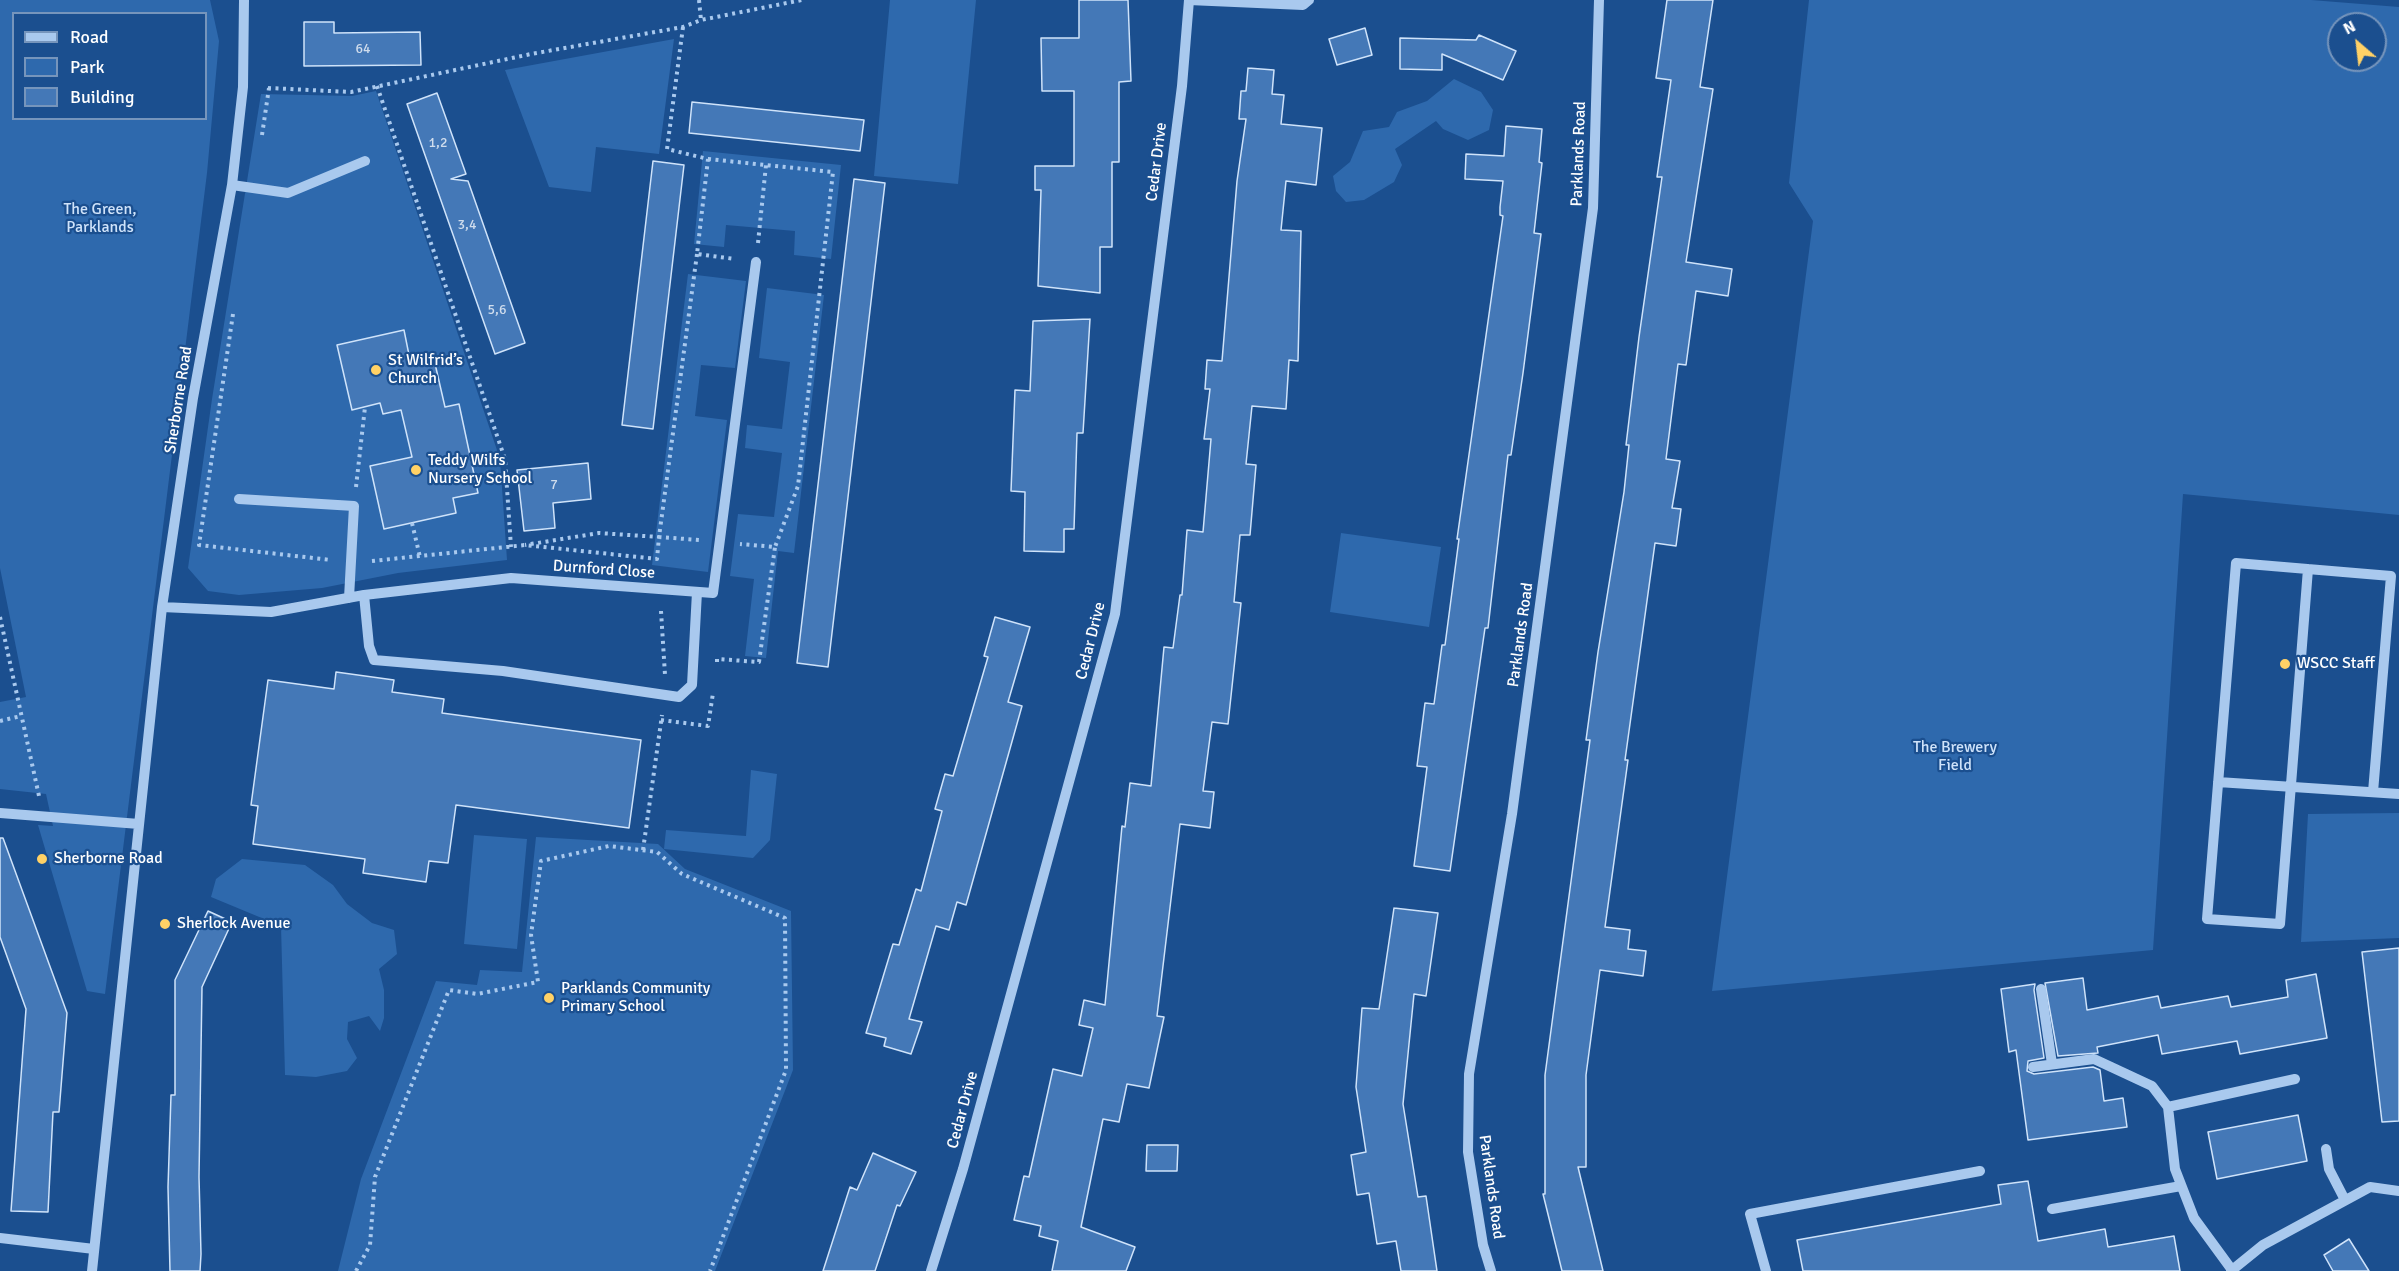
<!DOCTYPE html>
<html>
<head>
<meta charset="utf-8">
<style>
  body { margin:0 }
  #map { position:relative; width:2399px; height:1271px; overflow:hidden; background:#1b4f8f; font-family:Signika,sans-serif }
  canvas { display:block }
  .legend { position:absolute; left:12px; top:12px; width:195px; height:108px; box-sizing:border-box; background:#1b4f8f; border:2px solid #7695bc; margin:0; padding:8px 10px; list-style:none; font-size:18px; color:#fff }
  .legend li { display:flex; align-items:center; gap:12px; height:30px }
  .legend b { width:30px; border:2px solid #7695bc }
  .north { position:absolute; left:2327px; top:12px; width:60px; height:60px; box-sizing:border-box; background:#1b4f8f; border:2px solid #7695bc; border-radius:50%; rotate:332deg; font-size:16px; font-weight:700; line-height:24px; text-align:center; color:#fff }
  .north::after { content:''; display:block; margin:auto; width:21px; height:27px; background:#ffd166; clip-path:polygon(50% 0,100% 100%,50% 72%,0 100%) }
</style>
</head>
<body>
<div id="map">
<canvas width="2399" height="1271"></canvas>
<ul class="legend">
<li><b style="height:8px;background:#a9c9ee"></b>Road</li>
<li><b style="height:16px;background:#2e69ad"></b>Park</li>
<li><b style="height:16px;background:#4478b7"></b>Building</li>
</ul>
<div class="north">N</div>
</div>
<script>
const ctx = document.querySelector('canvas').getContext('2d');
ctx.lineJoin = 'round';
function fillPath(path, color) {
  ctx.fillStyle = color;
  ctx.fill(path, 'evenodd');
}
function shape(rows) {
  const path = new Path2D();
  for (const r of rows) {
    path.moveTo(r[0], r[1]);
    for (let i = 2; i < r.length; i += 2) path.lineTo(r[i], r[i + 1]);
  }
  return path;
}
function stroke(path, color, width, dash) {
  ctx.strokeStyle = color;
  ctx.lineWidth = width;
  ctx.lineCap = dash ? 'butt' : 'round';
  ctx.setLineDash(dash || []);
  ctx.stroke(path);
}
function write(font, color, halo, rows, align = 'center') {
  ctx.font = font + ' Signika,sans-serif';
  ctx.lineWidth = 4.5;
  ctx.setLineDash([]);
  ctx.textBaseline = 'middle';
  ctx.strokeStyle = halo;
  ctx.fillStyle = color;
  for (const [text, x, y, turn = 0] of rows) {
    ctx.save();
    ctx.translate(x, y);
    ctx.rotate((+turn || 0) * Math.PI / 180);
    ctx.textAlign = isNaN(turn) ? turn : align;
    if (halo) ctx.strokeText(text, 0, 0);
    ctx.fillText(text, 0, 0);
    ctx.restore();
  }
}
fillPath(shape([
  [0,0,210,0,219,41,207,173,105,994,87,991,38,825,53,826,46,794,0,789,0,702,26,697,0,568],
  [14,14,206,14,206,118,14,118],
  [890,0,976,0,958,184,874,176],
  [1809,0,2311,0,2399,7,2399,515,2183,494,2153,950,1712,991,1813,221,1789,183],
  [2339,24,2375,24,2375,60,2339,60],
  [674,39,659,154,596,147,591,192,549,187,505,70],
  [1454,79,1481,92,1493,110,1489,130,1468,140,1443,129,1436,121,1395,149,1402,165,1394,182,1364,200,1346,202,1336,191,1333,176,1350,162,1363,131,1389,127,1397,112,1427,101],
  [376,91,500,459,507,560,398,573,322,588,239,595,208,591,188,568,212,399,261,94,352,96],
  [703,151,841,165,831,259,794,255,795,231,726,225,724,247,694,244],
  [688,274,746,281,735,368,701,365,695,416,727,420,708,572,652,565],
  [767,288,824,295,794,553,778,551,766,658,745,656,754,579,730,576,738,514,774,517,782,453,745,448,747,425,782,429,790,362,759,358],
  [1341,533,1441,547,1429,627,1330,612],
  [751,770,777,774,770,840,753,858,664,849,666,830,746,836],
  [2399,813,2399,938,2301,942,2308,814],
  [474,835,527,839,517,949,464,944],
  [536,837,658,844,685,869,791,911,793,1070,715,1271,338,1271,361,1179,436,981,477,985,480,970,522,972],
  [242,859,305,865,333,885,347,904,372,923,394,930,397,954,379,969,384,990,384,1018,380,1031,369,1016,348,1022,347,1039,357,1058,347,1071,316,1077,285,1075,281,926,211,897,216,879]
]), '#2e69ad');
const building = shape([
  [1079,0,1128,0,1131,81,1119,82,1119,162,1112,162,1112,247,1100,247,1100,293,1038,286,1041,190,1035,190,1035,166,1074,166,1074,91,1042,91,1041,38,1079,38,1079,0],
  [1667,0,1713,0,1700,87,1713,89,1686,262,1732,269,1728,296,1696,291,1686,365,1678,364,1666,459,1680,461,1672,508,1681,509,1676,546,1655,543,1625,760,1628,760,1605,927,1630,930,1628,949,1646,951,1643,976,1600,970,1586,1075,1586,1167,1578,1167,1603,1271,1562,1271,1543,1194,1545,1194,1545,1075,1590,740,1586,740,1598,652,1624,492,1629,445,1626,445,1639,337,1662,177,1657,177,1671,80,1656,78,1667,0],
  [304,22,334,22,334,33,420,32,421,65,304,66,304,22],
  [1365,28,1372,55,1337,65,1329,39,1365,28],
  [1479,35,1516,51,1503,80,1442,54,1442,70,1400,69,1400,38,1476,40,1479,35],
  [1248,68,1274,70,1272,94,1284,95,1281,124,1322,128,1316,185,1286,181,1281,230,1301,231,1298,361,1289,360,1286,409,1252,406,1246,464,1256,465,1250,535,1240,535,1234,602,1241,603,1228,724,1212,722,1203,791,1214,792,1210,828,1180,824,1157,1016,1164,1017,1149,1088,1127,1084,1119,1122,1103,1119,1081,1227,1135,1247,1126,1271,1052,1271,1058,1241,1039,1236,1041,1226,1014,1220,1024,1176,1029,1177,1053,1069,1082,1076,1093,1028,1079,1025,1084,1000,1105,1005,1122,826,1125,827,1130,783,1151,786,1164,647,1173,648,1180,595,1182,595,1187,530,1203,532,1211,439,1204,439,1210,389,1205,389,1207,360,1222,361,1237,181,1246,119,1239,119,1241,91,1246,91,1248,68],
  [437,93,466,174,451,179,468,181,525,343,495,354,407,104,437,93],
  [692,102,864,120,860,151,689,133,692,102],
  [1506,126,1542,129,1539,162,1542,163,1534,233,1541,234,1523,373,1511,455,1508,455,1488,628,1485,628,1450,871,1414,866,1427,767,1417,766,1425,703,1434,704,1442,645,1445,645,1459,539,1457,539,1503,216,1500,215,1500,207,1503,181,1465,179,1466,154,1504,156,1506,126],
  [653,161,684,165,653,429,622,425,653,161],
  [854,179,885,183,828,667,797,663,854,179],
  [1090,319,1083,433,1077,433,1074,529,1064,529,1064,552,1024,551,1025,492,1011,491,1015,390,1030,391,1033,321,1090,319],
  [404,330,410,360,433,355,445,407,459,404,478,493,453,498,456,513,384,529,370,466,412,457,401,410,383,414,380,403,352,410,337,345,404,330],
  [588,463,591,499,553,503,555,528,524,531,517,470,588,463],
  [995,617,1030,627,1008,702,1022,706,966,905,957,902,949,930,936,926,909,1019,922,1022,911,1054,884,1046,886,1038,866,1033,893,944,899,945,916,889,921,891,942,811,935,809,945,774,953,776,988,657,984,656,995,617],
  [336,672,394,680,392,692,444,699,442,713,641,740,629,828,456,805,448,863,429,861,426,882,363,873,365,859,253,844,258,806,251,805,268,680,334,689,336,672],
  [0,838,3,838,67,1013,59,1112,53,1112,48,1212,11,1211,26,1009,0,937,0,838],
  [1394,908,1438,913,1426,996,1414,994,1403,1104,1418,1197,1426,1196,1437,1271,1401,1271,1396,1241,1377,1244,1369,1193,1357,1195,1351,1155,1366,1152,1356,1087,1362,1008,1379,1009,1394,908],
  [208,911,232,922,202,987,199,1177,201,1254,200,1271,170,1271,168,1187,171,1095,175,1095,175,980,208,911],
  [2399,948,2399,1121,2382,1122,2362,952,2399,948],
  [2316,974,2327,1038,2240,1054,2237,1041,2162,1054,2158,1035,2097,1047,2098,1053,2058,1056,2045,983,2083,978,2087,1010,2158,996,2161,1008,2228,996,2231,1007,2288,997,2286,980,2316,974],
  [2035,984,2034,990,2044,1058,2028,1061,2027,1071,2034,1074,2093,1067,2100,1070,2104,1101,2123,1098,2127,1127,2028,1140,2016,1050,2009,1052,2001,989,2035,984],
  [2298,1115,2307,1161,2217,1179,2208,1132,2298,1115],
  [1147,1145,1178,1145,1177,1171,1146,1171,1147,1145],
  [873,1153,916,1172,900,1206,897,1205,875,1271,823,1271,850,1187,857,1190,873,1153],
  [2028,1181,2038,1241,2105,1229,2108,1247,2174,1236,2180,1271,1803,1271,1797,1240,2001,1204,1998,1185,2028,1181],
  [2349,1239,2369,1271,2333,1271,2324,1255,2349,1239]
]);
fillPath(building, '#4478b7');
stroke(building, '#cfe3fa', 1.5);
stroke(shape([
  [699,0,701,20],
  [683,27,667,149,708,159,697,254,735,259],
  [377,86,505,459,511,547],
  [268,88,351,92,531,54,683,27,701,20,802,0],
  [262,135,269,88],
  [708,159,833,172,798,486,775,547,740,544],
  [758,243,766,165],
  [697,254,659,537,699,540],
  [233,314,199,545,331,560],
  [356,487,365,407],
  [412,523,420,557],
  [372,561,525,545,657,559,659,537,599,533,525,545],
  [661,611,665,675],
  [0,617,39,796],
  [717,662,717,659,759,662,775,547],
  [661,720,708,726,713,693],
  [0,721,21,716],
  [643,850,662,715],
  [356,1271,370,1245,375,1177,449,990,477,994,538,982,531,935,541,861,609,846,657,852,682,874,785,918,786,1070,710,1271]
]), '#a9c9ee', 4, [3, 4.5]);
stroke(shape([
  [1189,0,1303,5,1309,0],
  [232,185,288,193,365,161],
  [239,499,354,506,349,598],
  [2308,569,2280,924,2207,919,2236,563,2391,576,2373,792],
  [364,595,369,646,374,660,503,671,679,697,692,685,697,592],
  [162,607,271,612,364,595,511,578,713,593,756,262],
  [2218,782,2399,794],
  [0,813,139,824],
  [2041,989,2052,1064],
  [2033,1067,2094,1059,2152,1086,2168,1107,2175,1169,2194,1218,2232,1270],
  [2168,1107,2295,1079],
  [2326,1149,2329,1169,2345,1200],
  [2052,1209,2181,1186],
  [0,1238,94,1249],
  [92,1271,162,607,193,398,232,185,243,87,244,0],
  [931,1271,963,1169,1115,614,1182,86,1189,0],
  [1491,1271,1483,1245,1468,1152,1469,1074,1512,814,1593,208,1599,0],
  [1766,1271,1750,1214,1980,1171],
  [2231,1271,2263,1245,2370,1187,2399,1191]
]), '#a9c9ee', 10);
for (const [x, y, r, color] of [
  [376,370,6,"#ffd166"],
  [416,470,6,"#ffd166"],
  [2285,664,6,"#ffd166"],
  [42,859,6,"#ffd166"],
  [165,924,6,"#ffd166"],
  [549,998,6,"#ffd166"]
]) {
  const dot = new Path2D();
  dot.arc(x, y, r, 0, 2 * Math.PI);
  ctx.fillStyle = color;
  ctx.fill(dot);
  stroke(dot, '#1b4f8f', 2);
}
write('14px', '#d0dded', null, [
  ["64",363,49],
  ["1,2",438,143],
  ["3,4",467,225],
  ["5,6",497,310],
  ["7",554,485]
]);
write('16px', '#fff', '#1b4f8f', [
  ["Parklands Road",1579,154,-88],
  ["Cedar Drive",1157,162,-83],
  ["Sherborne Road",179,400,-81],
  ["Durnford Close",604,570,4],
  ["Parklands Road",1521,635,-82],
  ["Cedar Drive",1091,641,-76],
  ["Cedar Drive",963,1110,-75],
  ["Parklands Road",1491,1187,82]
]);
write('16px', '#cfe3fa', '#1b4f8f', [
  ["The Green,",100,210],
  ["Parklands",100,228],
  ["The Brewery",1955,748],
  ["Field",1955,766]
]);
write('16px', '#fff', '#1b4f8f', [
  ["St Wilfrid’s",388,361],
  ["Church",388,379],
  ["Teddy Wilfs",428,461],
  ["Nursery School",428,479],
  ["WSCC Staff",2297,664],
  ["Sherborne Road",54,859],
  ["Sherlock Avenue",177,924],
  ["Parklands Community",561,989],
  ["Primary School",561,1007]
], 'left');
</script>
</body>
</html>
